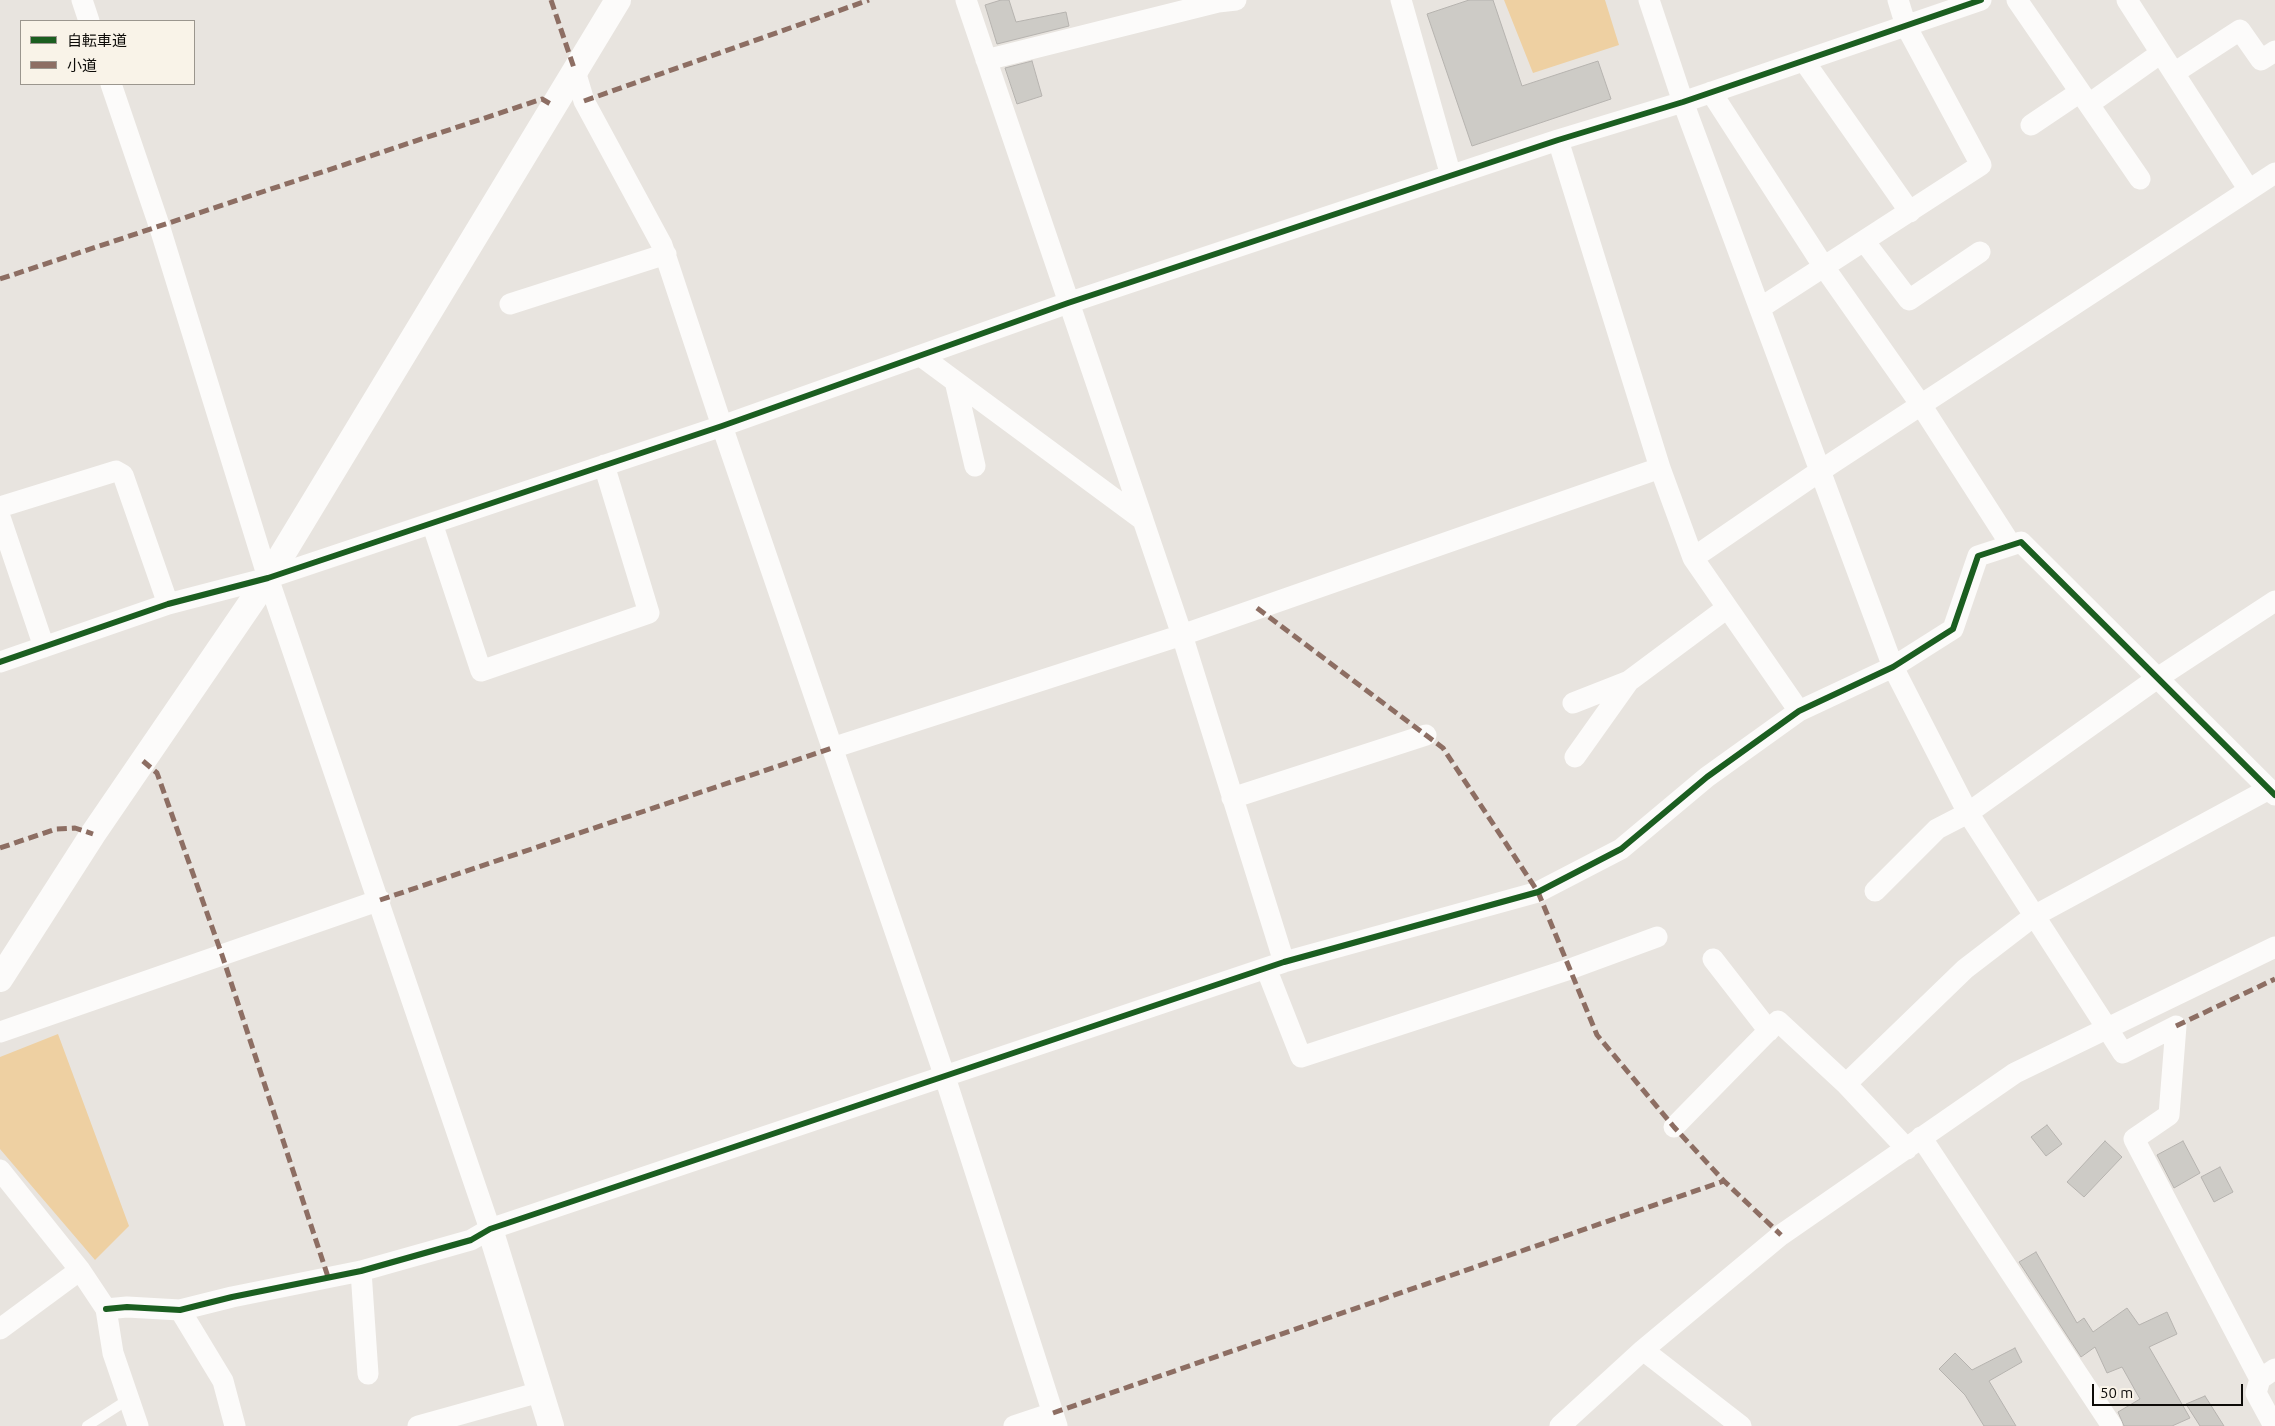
<!DOCTYPE html>
<html>
<head>
<meta charset="utf-8">
<style>
  body { margin:0 }
  #map { position:relative; width:2275px; height:1426px; overflow:hidden; background:#e8e4df; font-family:Ubuntu,"Noto Sans JP",sans-serif }
  canvas { display:block }
  .legend { position:absolute; left:20px; top:20px; width:175px; height:65px; box-sizing:border-box; background:#f9f3e8; border:1px solid #9b968e; margin:0; padding:6px 9px; list-style:none; font-size:15px; color:#0d0b08 }
  .legend li { display:flex; align-items:center; gap:10px; height:25px }
  .legend b { width:25px; border:1px solid #9b968e }
  .scale { position:absolute; left:2092px; top:1384px; width:151px; height:22px; box-sizing:border-box; border:2px solid #0d0b08; border-top:0; padding-left:6px; font-size:15px; line-height:18px; white-space:nowrap; color:#0d0b08; -webkit-text-stroke:4px #f9f3e8; paint-order:stroke }
</style>
</head>
<body>
<div id="map">
<canvas width="2275" height="1426"></canvas>
<ul class="legend">
<li><b style="height:6px;background:#1b5e20"></b>自転車道</li>
<li><b style="height:6px;background:#8d6e63"></b>小道</li>
</ul>
<div class="scale">50 m</div>
</div>
<script>
const ctx = document.querySelector('canvas').getContext('2d');
ctx.lineJoin = 'round';
function fillPath(path, color) {
  ctx.fillStyle = color;
  ctx.fill(path, 'evenodd');
}
function shape(rows) {
  const path = new Path2D();
  for (const r of rows) {
    path.moveTo(r[0], r[1]);
    for (let i = 2; i < r.length; i += 2) path.lineTo(r[i], r[i + 1]);
  }
  return path;
}
function stroke(path, color, width, dash) {
  ctx.strokeStyle = color;
  ctx.lineWidth = width;
  ctx.lineCap = dash ? 'butt' : 'round';
  ctx.setLineDash(dash || []);
  ctx.stroke(path);
}
fillPath(shape([
  [1504,0,1605,0,1619,45,1533,73],
  [58,1034,129,1226,95,1260,0,1149,0,1057]
]), '#eed0a2');
const building = shape([
  [1001,0,1009,0,1016,22,1066,12,1069,26,997,44,985,5,1001,0],
  [1469,0,1493,0,1522,86,1598,61,1611,99,1472,146,1427,14,1469,0],
  [1032,61,1042,96,1017,104,1005,68,1032,61],
  [2047,1125,2062,1144,2046,1156,2031,1137,2047,1125],
  [2105,1141,2122,1157,2084,1197,2067,1182,2105,1141],
  [2183,1141,2200,1173,2174,1188,2157,1155,2183,1141],
  [2220,1167,2233,1192,2214,1202,2201,1177,2220,1167],
  [2036,1252,2077,1323,2084,1318,2093,1332,2127,1308,2139,1325,2167,1312,2177,1334,2149,1347,2190,1418,2172,1426,2124,1426,2118,1412,2140,1399,2122,1367,2107,1373,2095,1347,2081,1357,2019,1262,2036,1252],
  [2015,1348,2022,1362,1989,1381,2016,1426,1984,1426,1965,1395,1939,1369,1955,1353,1972,1370,2015,1348],
  [2205,1396,2224,1426,2200,1426,2186,1404,2205,1396]
]);
fillPath(building, '#cdcbc6');
stroke(building, '#b6b3af', 1);
stroke(shape([
  [87,1426,129,1399]
]), '#fcfbfa', 10);
stroke(shape([
  [82,0,89,21],
  [966,0,1143,520],
  [1401,0,1451,176],
  [1649,0,1683,102,1893,667,1968,813,2123,1053,2176,1026,2169,1115,2134,1139,2260,1379],
  [2017,0,2140,179],
  [2127,0,2249,190],
  [986,60,1218,2,1236,0],
  [1804,61,1910,212],
  [575,71,584,101,662,245,722,426,944,1074,1057,1426],
  [2174,73,2240,30,2261,60,2275,51],
  [111,84,159,225,268,578,490,1229],
  [1711,92,1824,267,1921,405,2011,545],
  [2089,104,2161,53],
  [2031,125,2080,92],
  [1558,140,1660,468,1693,558,1820,471,2275,173],
  [1864,241,1909,300,1980,252],
  [510,304,666,254],
  [1760,308,1981,165,1906,26,1898,0],
  [921,356,1143,520,1182,635,1284,962],
  [955,381,975,466],
  [0,507,116,471,123,475,168,604],
  [0,517,44,647],
  [432,523,481,671,649,613,604,465],
  [1693,558,1799,711],
  [0,662,168,604,268,578,722,426,1068,303,1558,140,1683,102,1981,0],
  [1573,703,1629,681],
  [832,748,1182,635,1660,468],
  [1575,757,1629,681,1727,608],
  [1232,798,1426,735],
  [1875,891,1937,829,1968,813,2156,679,2275,601],
  [1713,959,1769,1031],
  [1266,968,1301,1057,1570,969,1657,937],
  [0,1032,380,900],
  [1846,1084,1965,969,2034,916,2269,789],
  [1674,1127,1778,1021,1846,1084,1907,1149],
  [1921,1137,2112,1426],
  [0,1170,80,1270,106,1309,113,1353,138,1426],
  [361,1271,368,1374],
  [106,1309,127,1307,180,1310,232,1297,361,1271,471,1240,490,1229,1284,962,1538,892,1621,849,1707,777,1799,711,1893,667,1953,629,1978,556,2021,542,2275,795],
  [180,1310,223,1381,235,1426],
  [0,1329,80,1270],
  [1643,1350,1741,1426],
  [418,1426,540,1392],
  [1014,1426,1053,1413],
  [1560,1426,1643,1350,1781,1235,2015,1073,2275,947],
  [2274,1426,2256,1393,2260,1379,2275,1369]
]), '#fcfbfa', 21);
stroke(shape([
  [0,979,93,834,268,578,618,0],
  [490,1229,551,1426]
]), '#fcfbfa', 26);
stroke(shape([
  [551,0,575,71],
  [584,101,869,0],
  [0,279,542,99,554,106],
  [1257,608,1443,748,1538,892,1597,1035,1674,1127,1724,1181,1781,1235],
  [143,761,157,773,222,955,328,1277],
  [0,848,56,829,75,828,93,834],
  [380,900,832,748],
  [2176,1026,2275,979],
  [1053,1413,1724,1181]
]), '#8d6e63', 5, [10, 5]);
stroke(shape([
  [0,662,168,604,268,578,722,426,1068,303,1558,140,1683,102,1981,0],
  [106,1309,127,1307,180,1310,232,1297,361,1271,471,1240,490,1229,1284,962,1538,892,1621,849,1707,777,1799,711,1893,667,1953,629,1978,556,2021,542,2275,795]
]), '#1b5e20', 6);
</script>
</body>
</html>
